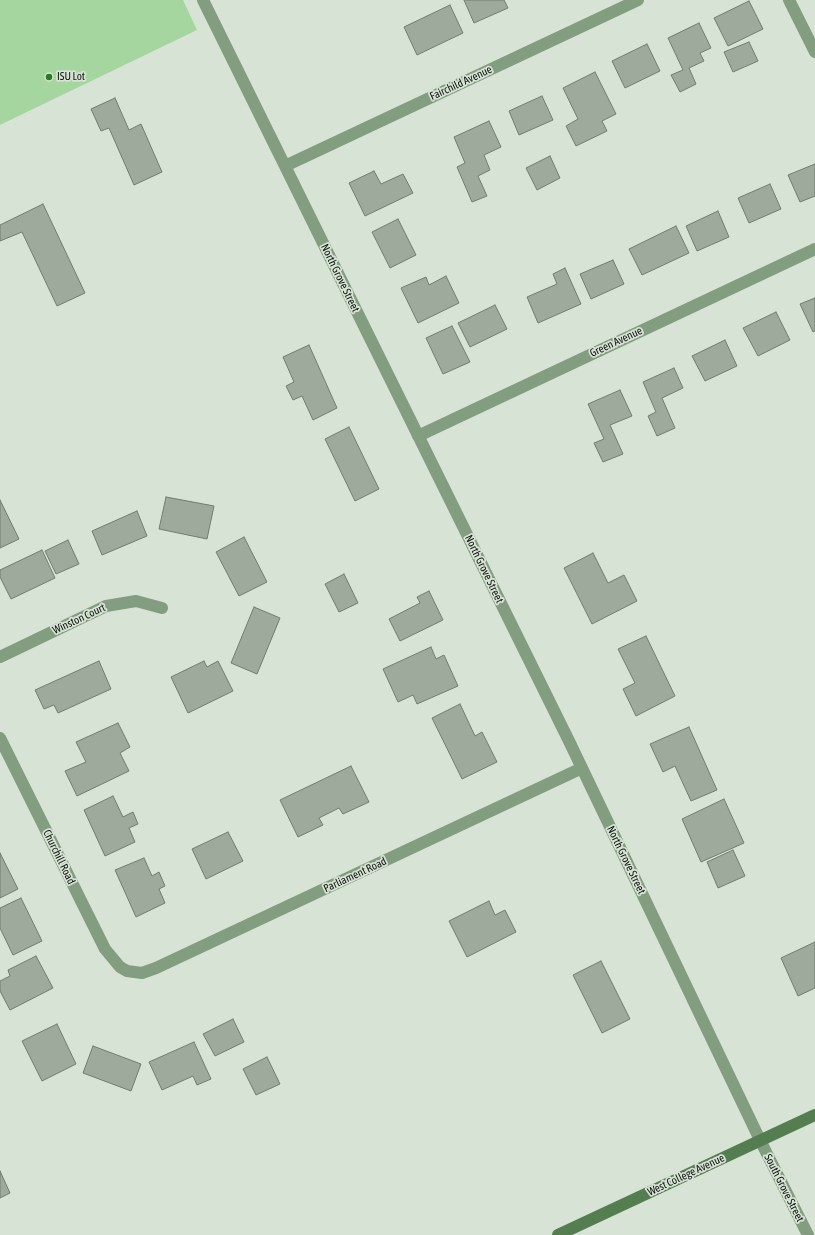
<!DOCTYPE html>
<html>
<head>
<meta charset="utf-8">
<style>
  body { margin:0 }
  canvas { display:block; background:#d7e3d5 }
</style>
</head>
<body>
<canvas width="815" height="1235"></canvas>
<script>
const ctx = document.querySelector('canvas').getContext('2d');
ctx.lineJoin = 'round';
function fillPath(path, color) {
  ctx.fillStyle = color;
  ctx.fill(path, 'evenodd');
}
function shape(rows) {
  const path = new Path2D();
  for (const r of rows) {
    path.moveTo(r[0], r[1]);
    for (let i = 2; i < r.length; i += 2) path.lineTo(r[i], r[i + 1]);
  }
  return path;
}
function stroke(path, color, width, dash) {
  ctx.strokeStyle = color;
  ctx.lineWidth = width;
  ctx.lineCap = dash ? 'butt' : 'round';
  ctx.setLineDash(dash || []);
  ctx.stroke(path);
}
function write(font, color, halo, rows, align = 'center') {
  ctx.font = font + ' "Asap Condensed",sans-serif';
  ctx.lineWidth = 3.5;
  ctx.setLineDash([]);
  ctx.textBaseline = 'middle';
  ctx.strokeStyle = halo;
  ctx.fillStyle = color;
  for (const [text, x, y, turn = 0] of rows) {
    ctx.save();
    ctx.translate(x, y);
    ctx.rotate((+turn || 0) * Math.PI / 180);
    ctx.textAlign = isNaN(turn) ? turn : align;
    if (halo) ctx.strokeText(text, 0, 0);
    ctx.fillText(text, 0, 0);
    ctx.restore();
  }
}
fillPath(shape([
  [0,0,183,0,197,30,0,125]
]), '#a6d6a0');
const building = shape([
  [464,0,504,0,508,8,474,23,464,0],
  [749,1,763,29,728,46,714,18,749,1],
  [450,5,463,33,417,55,404,27,450,5],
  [699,23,711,48,700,53,704,61,689,68,696,84,680,92,671,75,683,70,668,38,699,23],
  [749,42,758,61,733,72,724,52,749,42],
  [647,44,660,71,625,88,612,61,647,44],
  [595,72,616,114,602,121,607,131,576,146,566,126,578,119,563,88,595,72],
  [542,96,553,120,519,135,509,111,542,96],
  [115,98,129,130,141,124,162,172,134,185,109,128,101,131,91,109,115,98],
  [489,121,501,147,484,155,490,170,478,176,487,196,472,202,457,167,465,163,454,137,489,121],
  [550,156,560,178,537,190,526,168,550,156],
  [815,164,815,196,800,202,788,175,815,164],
  [374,171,381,184,403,174,413,193,365,216,349,183,374,171],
  [770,184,781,209,749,223,738,198,770,184],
  [43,204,85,293,57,306,22,232,0,241,0,225,43,204],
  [718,211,729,237,697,251,686,226,718,211],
  [398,219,416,255,390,268,372,232,398,219],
  [676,226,689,253,642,275,629,249,676,226],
  [613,260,624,284,591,299,580,274,613,260],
  [565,268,581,304,538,323,527,297,557,284,553,274,565,268],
  [446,276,459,303,418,323,401,288,426,277,429,285,446,276],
  [815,298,815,331,813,332,800,304,815,298],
  [495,305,507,329,470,347,458,323,495,305],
  [776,312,790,340,758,356,743,328,776,312],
  [452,326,470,362,443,374,426,338,452,326],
  [725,340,737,366,705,381,692,356,725,340],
  [309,345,337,408,313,420,302,396,293,400,286,386,294,382,283,357,309,345],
  [674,368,683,388,662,398,675,428,657,436,648,416,656,412,643,382,674,368],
  [620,390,632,416,610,425,623,454,603,462,594,443,604,439,588,404,620,390],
  [349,427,379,489,355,501,325,439,349,427],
  [166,497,214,506,207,539,159,529,166,497],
  [0,500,19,539,0,548,0,500],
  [137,511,147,536,102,555,92,531,137,511],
  [244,537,267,582,239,596,216,552,244,537],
  [68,540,79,564,56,574,45,551,68,540],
  [42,550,55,578,11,599,0,577,0,570,42,550],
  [593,553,608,583,624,575,637,601,592,624,564,568,593,553],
  [344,574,358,603,339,612,325,584,344,574],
  [429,591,443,620,400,641,389,619,420,603,417,597,429,591],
  [254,607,280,618,257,674,231,663,254,607],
  [646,636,675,696,636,716,623,689,635,683,618,649,646,636],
  [431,647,436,659,444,655,458,686,417,704,413,695,398,702,383,669,431,647],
  [99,661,111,689,58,713,54,705,44,709,35,690,99,661],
  [204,661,207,667,218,661,233,691,188,713,171,677,204,661],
  [460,704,475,736,482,732,497,762,462,779,432,718,460,704],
  [118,723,130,747,120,753,129,771,77,796,65,771,86,762,76,742,118,723],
  [689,727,717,790,691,801,675,766,663,772,650,744,689,727],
  [351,766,369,802,343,814,339,808,319,818,323,825,298,837,280,800,351,766],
  [113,796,123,817,133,812,138,824,129,828,135,842,105,856,84,810,113,796],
  [724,799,744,843,701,862,682,819,724,799],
  [228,832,243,861,206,879,192,849,228,832],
  [733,850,745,876,718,888,707,862,733,850],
  [0,853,18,889,0,898,0,853],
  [144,858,152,876,159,872,165,886,159,889,165,903,136,917,115,870,144,858],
  [21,898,42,941,13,955,0,928,0,908,21,898],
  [489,901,495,915,505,910,516,932,467,957,449,921,489,901],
  [815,942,815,988,798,996,781,958,815,942],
  [36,956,53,988,10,1010,0,991,0,981,10,976,8,970,36,956],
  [601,961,630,1019,602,1033,573,975,601,961],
  [233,1019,244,1042,215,1056,203,1034,233,1019],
  [57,1024,76,1064,42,1081,22,1041,57,1024],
  [194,1042,211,1079,197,1085,193,1076,162,1090,149,1062,194,1042],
  [93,1046,141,1064,131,1091,83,1073,93,1046],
  [267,1057,280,1084,256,1095,243,1069,267,1057],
  [0,1171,10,1193,0,1198,0,1171]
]);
fillPath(building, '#9eaa9c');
stroke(building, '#727d71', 1);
stroke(shape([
  [203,0,569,741,760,1140,808,1235],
  [789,0,815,52],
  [285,166,638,0],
  [418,436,815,249],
  [0,657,106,606,136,601,162,608],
  [0,738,105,949,120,967,127,971,142,973,156,968,582,768]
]), '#829d7f', 12);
stroke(shape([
  [558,1235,815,1115]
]), '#547d50', 12);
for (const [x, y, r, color] of [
  [49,77,4,"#2a7a24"]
]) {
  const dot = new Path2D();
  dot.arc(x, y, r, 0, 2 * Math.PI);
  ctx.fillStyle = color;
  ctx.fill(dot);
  stroke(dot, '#d7e3d5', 1.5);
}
write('11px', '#0f140f', '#d7e3d5', [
  ["ISU Lot",57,77]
], 'left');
write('11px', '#0f140f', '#d7e3d5', [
  ["Fairchild Avenue",461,83,-25],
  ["North Grove Street",340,278,64],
  ["Green Avenue",616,342,-25],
  ["North Grove Street",484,569,64],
  ["Winston Court",79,619,-25],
  ["Churchill Road",59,857,64],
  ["North Grove Street",626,860,64],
  ["Parliament Road",355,875,-25],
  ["West College Avenue",686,1175,-25],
  ["South Grove Street",784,1188,63]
]);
</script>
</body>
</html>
